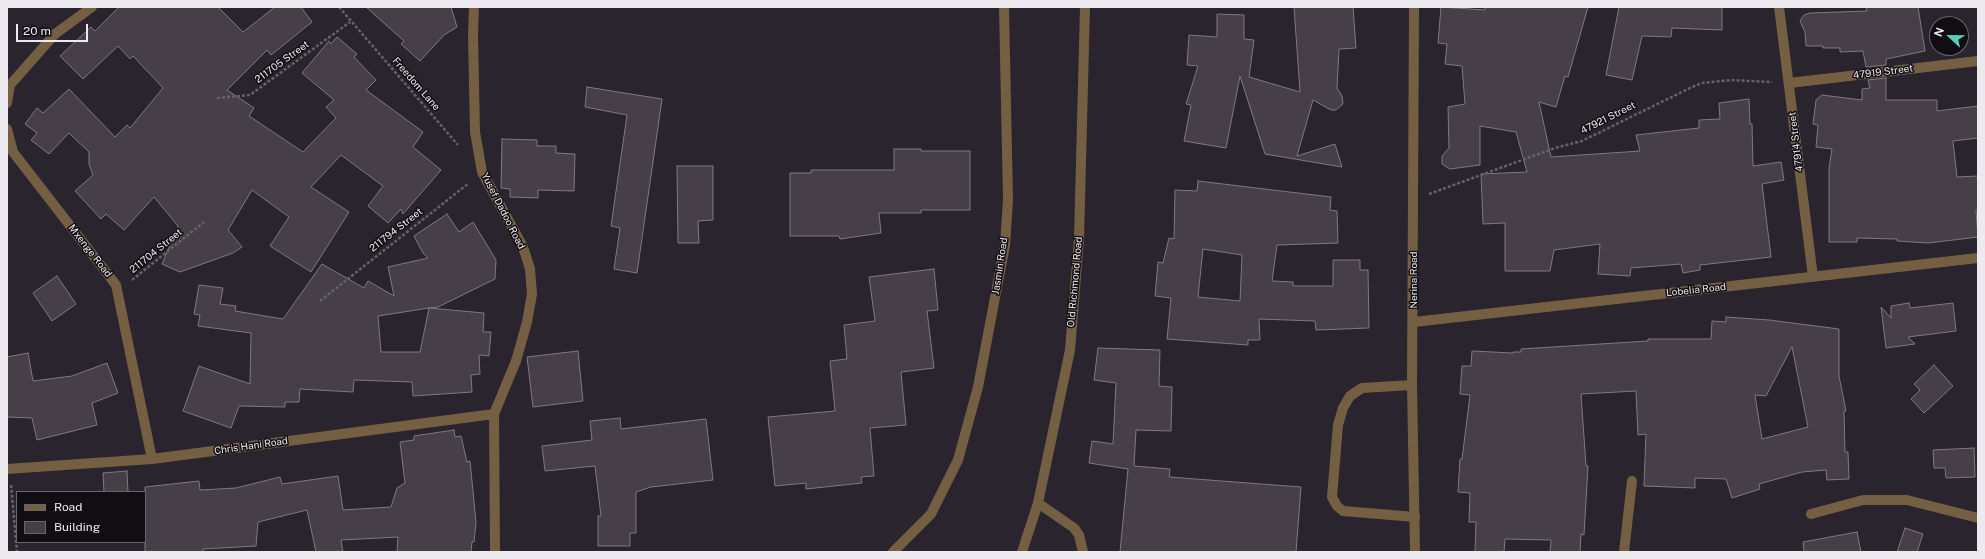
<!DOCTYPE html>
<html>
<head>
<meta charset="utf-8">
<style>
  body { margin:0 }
  #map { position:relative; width:1985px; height:559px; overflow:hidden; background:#29242e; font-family:"Public Sans",sans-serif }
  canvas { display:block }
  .frame { position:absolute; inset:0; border:8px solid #ece9ef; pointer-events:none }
  .legend { position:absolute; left:16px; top:491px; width:130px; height:52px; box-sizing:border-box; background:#110e13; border:1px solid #69666b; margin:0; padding:5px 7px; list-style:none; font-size:12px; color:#ece9ef }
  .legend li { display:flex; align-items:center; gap:8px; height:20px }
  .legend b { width:20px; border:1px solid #69666b }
  .north { position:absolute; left:1929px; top:16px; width:40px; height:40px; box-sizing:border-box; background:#110e13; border:1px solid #69666b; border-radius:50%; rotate:292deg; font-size:11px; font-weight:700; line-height:16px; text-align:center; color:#ece9ef }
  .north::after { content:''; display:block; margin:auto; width:14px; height:18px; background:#5dceb8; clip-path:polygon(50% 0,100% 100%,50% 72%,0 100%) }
  .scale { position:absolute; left:16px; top:24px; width:72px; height:18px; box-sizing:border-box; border:2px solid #ece9ef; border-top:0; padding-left:5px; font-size:12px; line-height:14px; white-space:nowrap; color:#ece9ef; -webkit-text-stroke:3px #110e13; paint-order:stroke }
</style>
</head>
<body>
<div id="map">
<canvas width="1985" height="559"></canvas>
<div class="frame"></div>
<ul class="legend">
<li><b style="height:5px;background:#755f42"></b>Road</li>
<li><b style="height:11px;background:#473f48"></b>Building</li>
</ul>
<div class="north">N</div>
<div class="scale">20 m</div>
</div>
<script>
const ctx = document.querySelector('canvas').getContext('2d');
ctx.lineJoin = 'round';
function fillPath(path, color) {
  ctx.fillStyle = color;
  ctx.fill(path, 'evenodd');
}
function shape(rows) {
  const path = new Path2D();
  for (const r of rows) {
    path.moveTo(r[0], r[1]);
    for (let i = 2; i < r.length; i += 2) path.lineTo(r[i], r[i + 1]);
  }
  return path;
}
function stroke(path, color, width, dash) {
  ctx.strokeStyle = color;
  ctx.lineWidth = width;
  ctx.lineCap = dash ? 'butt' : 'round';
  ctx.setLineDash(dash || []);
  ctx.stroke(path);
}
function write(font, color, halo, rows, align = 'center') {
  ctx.font = font + ' "Public Sans",sans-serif';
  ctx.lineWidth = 3;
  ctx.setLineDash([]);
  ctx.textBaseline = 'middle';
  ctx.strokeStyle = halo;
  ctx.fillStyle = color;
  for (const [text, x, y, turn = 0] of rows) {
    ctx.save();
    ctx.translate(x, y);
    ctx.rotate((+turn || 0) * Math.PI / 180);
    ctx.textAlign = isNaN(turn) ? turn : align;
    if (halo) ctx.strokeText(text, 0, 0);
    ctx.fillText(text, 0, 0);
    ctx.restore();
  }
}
const building = shape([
  [119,7,218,7,243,32,275,7,301,7,312,22,271,55,267,50,227,90,254,108,249,116,303,152,336,118,326,107,334,100,302,73,329,41,331,44,337,37,357,54,354,57,376,80,366,90,423,132,413,147,441,170,403,214,401,209,388,223,368,206,383,186,341,155,311,187,349,212,311,272,270,246,289,217,252,190,228,230,242,247,233,253,180,272,162,264,178,226,154,197,124,230,106,214,101,219,75,191,93,175,89,164,89,152,69,133,49,154,31,140,37,133,25,124,37,108,43,113,69,89,115,137,127,125,130,128,163,88,133,56,130,59,118,46,83,79,60,56,91,27,95,31,119,7],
  [366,7,451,7,457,27,444,35,420,61,401,44,404,41,366,7],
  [1294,7,1353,7,1356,48,1339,49,1337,88,1342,96,1343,104,1336,110,1331,110,1313,100,1297,156,1335,144,1342,167,1265,154,1240,76,1226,148,1184,141,1191,105,1186,104,1198,66,1187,65,1189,35,1217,37,1217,14,1244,15,1244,39,1254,40,1249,77,1300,92,1294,7],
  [1441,7,1485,10,1485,7,1588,7,1568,77,1565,76,1556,107,1539,102,1551,157,1640,151,1636,135,1699,128,1699,120,1720,119,1719,103,1749,99,1750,124,1752,124,1753,166,1781,162,1784,180,1762,184,1771,257,1700,265,1700,270,1683,273,1681,264,1631,268,1630,276,1598,274,1600,244,1554,250,1550,271,1505,271,1505,223,1483,224,1481,174,1527,172,1516,132,1480,126,1480,165,1450,169,1442,164,1442,156,1449,148,1448,107,1465,104,1462,66,1445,64,1447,44,1438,43,1441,7],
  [1619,7,1722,7,1722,30,1672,28,1671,37,1642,36,1632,80,1606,75,1619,7],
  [1866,7,1918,7,1925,51,1886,59,1886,65,1866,67,1863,51,1840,52,1840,48,1823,48,1823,46,1806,46,1805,32,1800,21,1804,15,1810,13,1867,11,1866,7],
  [1886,78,1886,100,1937,100,1937,111,1978,106,1978,138,1953,141,1957,177,1978,176,1978,210,1976,210,1978,237,1928,243,1897,241,1897,239,1857,238,1857,242,1829,242,1829,168,1832,149,1816,147,1818,125,1813,124,1816,100,1822,95,1862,100,1862,89,1870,88,1868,80,1886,78],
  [587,87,662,99,637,273,614,269,620,228,611,226,627,115,585,107,587,87],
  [502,139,537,140,537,146,556,146,556,153,575,154,574,191,538,190,538,198,510,197,510,189,501,188,502,139],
  [894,149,921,149,921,151,970,151,970,210,921,210,921,213,879,213,881,233,840,239,839,236,790,236,790,173,811,173,811,170,894,170,894,149],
  [677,166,713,166,713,220,698,221,699,243,678,243,677,166],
  [1198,181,1331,197,1330,210,1337,211,1338,243,1277,245,1272,281,1293,282,1293,286,1333,286,1333,260,1360,260,1360,270,1368,270,1369,328,1316,330,1315,321,1259,319,1260,340,1248,340,1248,345,1167,339,1171,298,1155,296,1158,262,1163,263,1169,238,1174,239,1175,190,1197,191,1198,181],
  [1203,249,1242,255,1240,301,1198,297,1203,249],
  [447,214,459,232,473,222,496,260,495,279,438,307,429,308,484,313,483,332,491,332,489,356,479,355,480,374,471,375,472,392,413,396,412,382,354,380,353,392,300,389,299,402,285,402,285,407,239,406,231,428,183,411,199,366,250,384,251,333,198,326,200,315,194,314,199,285,223,288,220,304,236,306,235,311,283,319,322,264,364,288,368,281,394,296,388,267,428,258,423,253,414,236,447,214],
  [429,308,420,352,381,352,378,316,429,308],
  [934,269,938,310,927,311,934,368,901,372,906,425,870,428,874,476,861,477,862,483,806,489,806,483,775,486,768,417,835,411,830,361,847,359,844,325,875,321,869,277,934,269],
  [57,276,76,304,52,321,33,293,57,276],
  [1909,303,1910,308,1953,303,1956,331,1908,337,1915,344,1886,348,1881,307,1891,318,1891,306,1909,303],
  [1726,317,1769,320,1839,329,1839,376,1846,411,1844,411,1845,452,1848,452,1849,479,1827,480,1826,470,1802,472,1759,484,1760,489,1732,498,1726,479,1695,478,1695,488,1644,486,1646,434,1638,435,1636,391,1581,394,1586,466,1588,466,1584,535,1581,534,1580,552,1550,552,1551,540,1505,539,1504,552,1475,552,1476,522,1469,522,1470,493,1458,492,1460,459,1462,459,1470,395,1460,394,1462,366,1471,366,1472,351,1513,353,1513,352,1521,352,1521,349,1648,341,1648,339,1711,339,1712,321,1726,322,1726,317],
  [1792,347,1808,427,1762,439,1755,395,1766,396,1792,347],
  [1098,348,1160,350,1159,386,1172,387,1171,431,1136,430,1134,466,1170,469,1169,477,1301,487,1296,552,1120,552,1128,469,1089,463,1092,441,1113,444,1116,383,1094,380,1098,348],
  [578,351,583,401,533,407,527,357,578,351],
  [28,353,33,381,72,376,107,363,118,393,92,403,97,425,37,440,32,418,7,417,7,357,28,353],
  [1934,365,1953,386,1924,413,1911,399,1920,390,1914,384,1934,365],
  [620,418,621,429,706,419,713,480,651,487,636,492,636,533,630,533,630,546,598,546,598,516,601,516,595,466,545,471,542,446,592,440,590,421,620,418],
  [454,430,455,437,461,436,467,462,470,461,476,522,474,542,472,542,471,552,397,552,398,537,341,540,343,552,316,552,307,510,258,522,256,546,203,549,203,552,145,552,145,487,199,481,200,490,236,488,280,477,282,484,338,476,343,510,391,507,397,488,405,483,400,442,414,440,414,436,454,430],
  [1974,448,1975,477,1946,478,1945,468,1934,468,1933,450,1974,448],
  [127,471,128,492,104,492,103,473,127,471],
  [1905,528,1923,534,1917,552,1897,552,1905,528],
  [1857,532,1861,552,1804,552,1803,542,1857,532]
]);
fillPath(building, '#473f48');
stroke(building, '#817882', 1);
stroke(shape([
  [339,7,458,145],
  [217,98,250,95,350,22],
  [1429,194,1555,148,1582,141,1692,87,1702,83,1731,80,1772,82],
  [132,280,204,222],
  [320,301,469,183],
  [11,485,17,552]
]), '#66626a', 2.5, [3, 2]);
stroke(shape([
  [1412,385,1362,388,1350,396,1343,408,1338,425,1332,497,1337,506,1343,511,1415,517],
  [1038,503,1074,528,1079,535,1083,552]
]), '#755f42', 10);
stroke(shape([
  [474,7,473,35,475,132,482,172,523,247,530,269,532,294,527,322,516,361,494,414,495,552],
  [1414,7,1412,385,1415,552],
  [1779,7,1813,277],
  [1789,83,1978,61],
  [10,85,55,34,92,7],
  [7,103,10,85],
  [7,129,13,152,116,285,152,459],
  [1414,322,1978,258],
  [7,469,152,459,494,414],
  [1811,514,1863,500,1907,500,1978,518],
  [893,552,931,514,958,460,978,387,1005,245,1008,200,1004,7],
  [1624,552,1632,481]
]), '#755f42', 10);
stroke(shape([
  [1022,552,1038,503,1070,350,1079,239,1085,7]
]), '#755f42', 10);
write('10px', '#ece9ef', '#110e13', [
  ["211705 Street",282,62,-36],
  ["47919 Street",1883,72,-7],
  ["Freedom Lane",416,84,49],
  ["47921 Street",1608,118,-27],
  ["47914 Street",1796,142,-97],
  ["Yusef Dadoo Road",503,211,63],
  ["211794 Street",396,230,-38],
  ["Mxenge Road",90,251,52],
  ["211704 Street",156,251,-39],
  ["Jasmin Road",1000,266,-81],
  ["Nerina Road",1414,280,-90],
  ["Old Richmond Road",1075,282,-85],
  ["Lobelia Road",1696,290,-6],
  ["Chris Hani Road",251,446,-8]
]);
</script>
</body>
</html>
